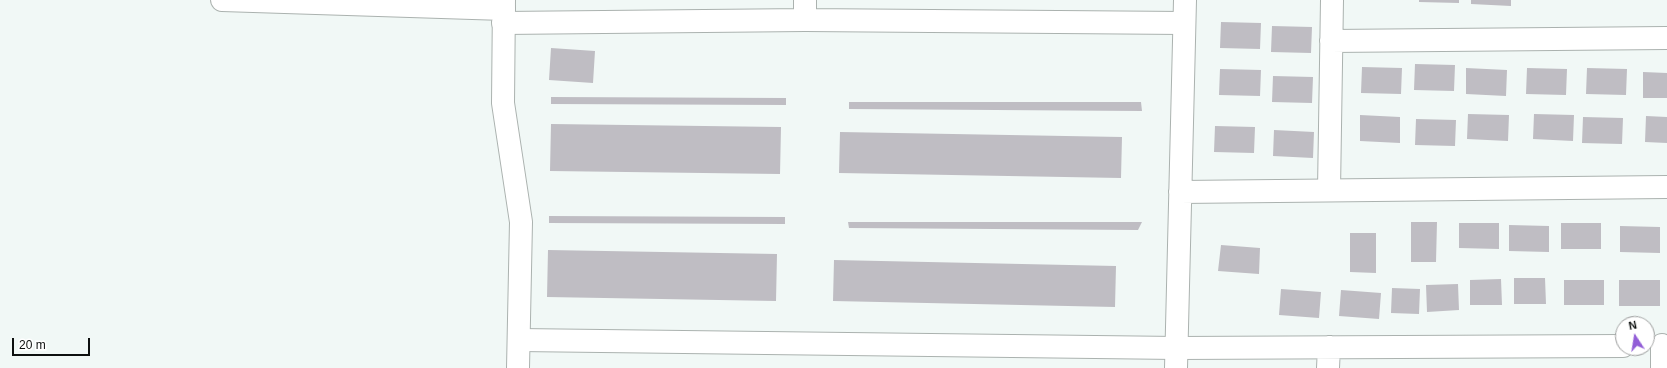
<!DOCTYPE html>
<html>
<head>
<meta charset="utf-8">
<style>
  body { margin:0 }
  #map { position:relative; width:1667px; height:368px; overflow:hidden; background:#f1f8f6; font-family:Helvetica,sans-serif }
  canvas { display:block }
  .north { position:absolute; left:1615px; top:316px; width:40px; height:40px; box-sizing:border-box; background:#fff; border:1px solid #9e9f9f; border-radius:50%; rotate:348deg; font-size:11px; font-weight:700; line-height:16px; text-align:center; color:#0d100f }
  .north::after { content:''; display:block; margin:auto; width:14px; height:18px; background:#925ed7; clip-path:polygon(50% 0,100% 100%,50% 72%,0 100%) }
  .scale { position:absolute; left:12px; top:338px; width:78px; height:18px; box-sizing:border-box; border:2px solid #0d100f; border-top:0; padding-left:5px; font-size:12px; line-height:14px; white-space:nowrap; color:#0d100f; -webkit-text-stroke:3px #fff; paint-order:stroke }
</style>
</head>
<body>
<div id="map">
<canvas width="1667" height="368"></canvas>
<div class="north">N</div>
<div class="scale">20 m</div>
</div>
<script>
const ctx = document.querySelector('canvas').getContext('2d');
ctx.lineJoin = 'round';
function fillPath(path, color) {
  ctx.fillStyle = color;
  ctx.fill(path, 'evenodd');
}
function shape(rows) {
  const path = new Path2D();
  for (const r of rows) {
    path.moveTo(r[0], r[1]);
    for (let i = 2; i < r.length; i += 2) path.lineTo(r[i], r[i + 1]);
  }
  return path;
}
function stroke(path, color, width, dash) {
  ctx.strokeStyle = color;
  ctx.lineWidth = width;
  ctx.lineCap = dash ? 'butt' : 'round';
  ctx.setLineDash(dash || []);
  ctx.stroke(path);
}
fillPath(shape([
  [1419,0,1459,0,1459,3,1419,2],
  [1471,0,1511,0,1511,6,1471,4],
  [1221,22,1261,23,1260,49,1220,48],
  [1272,26,1312,27,1311,53,1271,52],
  [551,48,595,51,593,83,549,80],
  [1415,64,1455,65,1454,91,1414,90],
  [1362,67,1402,68,1401,94,1361,93],
  [1466,68,1507,70,1506,96,1466,94],
  [1527,68,1567,69,1566,95,1526,94],
  [1587,68,1627,69,1626,95,1586,94],
  [1220,69,1261,70,1260,96,1219,95],
  [1643,72,1667,73,1667,98,1643,98],
  [1273,76,1313,77,1312,103,1272,102],
  [551,97,786,98,786,105,551,104],
  [849,102,1141,102,1142,111,849,109],
  [1468,114,1509,115,1508,141,1467,139],
  [1534,114,1574,115,1573,141,1533,139],
  [1360,115,1400,117,1400,143,1360,141],
  [1646,116,1667,117,1667,143,1645,142],
  [1583,117,1623,118,1622,144,1582,143],
  [1416,119,1456,120,1455,146,1415,145],
  [551,124,781,127,780,174,550,171],
  [1215,126,1255,127,1254,153,1214,152],
  [1274,130,1314,132,1313,158,1273,156],
  [840,132,1122,137,1121,178,839,173],
  [549,216,785,217,785,224,549,223],
  [848,222,1142,222,1138,230,849,228],
  [1411,222,1437,222,1436,262,1411,262],
  [1459,223,1499,223,1499,249,1459,248],
  [1561,223,1601,223,1601,249,1561,249],
  [1509,225,1549,226,1549,252,1509,251],
  [1620,226,1660,227,1660,253,1620,252],
  [1350,233,1376,233,1376,273,1350,272],
  [1221,245,1260,248,1259,274,1218,271],
  [548,250,777,254,776,301,547,297],
  [834,260,1116,266,1115,307,833,301],
  [1514,278,1545,278,1546,304,1514,304],
  [1501,279,1502,305,1470,305,1470,280],
  [1564,280,1604,280,1604,305,1564,305],
  [1619,280,1660,280,1660,306,1619,306],
  [1458,284,1459,310,1427,312,1426,285],
  [1392,288,1420,289,1419,314,1391,313],
  [1281,289,1321,292,1319,318,1279,315],
  [1341,290,1381,293,1379,319,1339,316]
]), '#bfbdc3');
const minor = shape([
  [222,0,504,9],
  [805,20,805,0],
  [503,23,805,20,1184,23],
  [1331,41,1667,38],
  [1329,190,1332,0],
  [519,340,1177,348,1623,346],
  [1328,368,1329,347],
  [1662,368,1662,345]
]);
const tertiary = shape([
  [504,0,503,103,521,222,518,368],
  [1180,192,1667,187],
  [1176,368,1185,0]
]);
stroke(minor, '#abb2af', 24);
stroke(tertiary, '#abb2af', 24);
stroke(minor, '#fff', 22);
stroke(tertiary, '#fff', 22);
</script>
</body>
</html>
